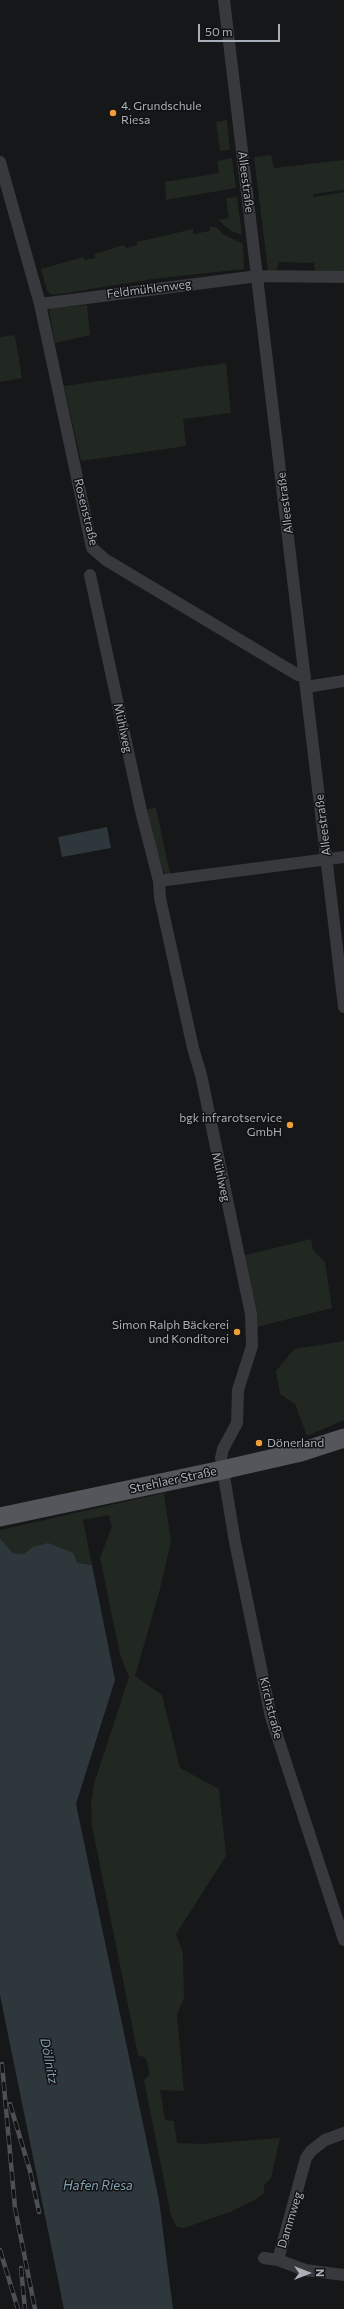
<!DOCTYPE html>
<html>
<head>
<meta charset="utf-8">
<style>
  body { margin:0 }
  #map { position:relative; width:344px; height:2309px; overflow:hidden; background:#161718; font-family:Commissioner,sans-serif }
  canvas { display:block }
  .north { position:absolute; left:288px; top:2253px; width:40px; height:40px; -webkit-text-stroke:3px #111213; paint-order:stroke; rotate:90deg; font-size:11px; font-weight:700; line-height:16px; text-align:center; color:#a9afb8 }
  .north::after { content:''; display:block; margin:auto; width:14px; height:18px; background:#a9afb8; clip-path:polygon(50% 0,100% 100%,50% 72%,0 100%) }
  .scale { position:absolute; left:198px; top:24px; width:82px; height:18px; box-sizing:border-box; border:2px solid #a9afb8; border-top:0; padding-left:5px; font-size:12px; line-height:14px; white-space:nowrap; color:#a9afb8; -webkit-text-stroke:3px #111213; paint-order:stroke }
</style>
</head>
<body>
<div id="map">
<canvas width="344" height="2309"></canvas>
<div class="north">N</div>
<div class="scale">50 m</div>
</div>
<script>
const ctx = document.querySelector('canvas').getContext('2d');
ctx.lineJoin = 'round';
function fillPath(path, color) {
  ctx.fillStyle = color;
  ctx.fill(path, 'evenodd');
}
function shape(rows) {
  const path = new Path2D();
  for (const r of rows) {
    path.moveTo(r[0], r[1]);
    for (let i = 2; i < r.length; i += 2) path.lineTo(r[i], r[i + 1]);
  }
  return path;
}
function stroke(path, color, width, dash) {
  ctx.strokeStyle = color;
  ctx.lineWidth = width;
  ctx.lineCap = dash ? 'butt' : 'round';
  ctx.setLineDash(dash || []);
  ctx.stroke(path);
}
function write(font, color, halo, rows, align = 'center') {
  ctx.font = font + ' Commissioner,sans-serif';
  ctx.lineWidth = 3;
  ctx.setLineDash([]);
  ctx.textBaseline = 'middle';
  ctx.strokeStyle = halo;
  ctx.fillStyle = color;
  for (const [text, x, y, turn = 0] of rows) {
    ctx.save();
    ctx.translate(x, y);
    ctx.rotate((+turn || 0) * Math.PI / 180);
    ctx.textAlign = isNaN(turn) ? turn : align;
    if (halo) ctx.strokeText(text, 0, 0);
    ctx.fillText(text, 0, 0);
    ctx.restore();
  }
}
fillPath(shape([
  [227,120,230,150,220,151,216,122],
  [271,155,274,168,344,160,344,190,313,194,314,197,344,192,344,272,315,271,314,263,279,262,276,271,268,271,254,157],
  [232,158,236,188,166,200,165,182,219,173,217,161],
  [237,197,242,235,231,231,218,220,229,218,226,198],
  [210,227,216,227,223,234,243,244,244,269,153,279,54,295,50,294,47,290,41,269,83,257,85,260,95,258,95,254,123,245,127,248,137,245,137,242,193,229,193,234,210,231],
  [87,305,90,335,55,343,49,310,53,308],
  [15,335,22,378,0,382,0,337],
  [226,363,231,413,183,419,186,446,81,461,64,386],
  [156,807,170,874,165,874,163,871,145,810],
  [311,1239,313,1250,325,1262,332,1308,257,1327,242,1256],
  [344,1341,344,1420,307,1436,295,1404,280,1394,276,1371,294,1349],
  [164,1493,171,1542,159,1593,135,1676,162,1695,180,1768,219,1789,226,1856,176,1934,183,1953,184,1998,177,2015,184,2091,160,2090,165,2120,174,2121,177,2143,203,2144,280,2138,271,2178,264,2185,264,2193,255,2200,230,2212,184,2228,177,2227,171,2216,144,2080,150,2074,146,2058,138,2055,92,1826,91,1804,94,1784,129,1677,120,1654,100,1558,112,1526,109,1515,83,1520,92,1565,77,1563,33,1547,24,1554,13,1553,0,1538,0,1530]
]), '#202821');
fillPath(shape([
  [107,827,111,848,62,857,58,837],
  [0,1538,13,1553,24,1554,33,1547,48,1543,73,1553,77,1563,92,1565,115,1680,76,1804,159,2200,173,2309,64,2309,0,1995]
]), '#2d373c');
stroke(shape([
  [224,0,344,1007],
  [0,162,40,304,92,548,106,560,298,675,305,676],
  [40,304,258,276,344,277],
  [90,575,141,811,159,881,160,898,193,1048,201,1075,251,1314,252,1346,238,1390,237,1423,223,1449,221,1458,235,1542,271,1717,344,1940],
  [306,687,344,681],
  [159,881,344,857],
  [344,2133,325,2140,311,2151,306,2158,278,2260,305,2270,344,2275],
  [264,2258,278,2260]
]), '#37393d', 12);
stroke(shape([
  [0,1517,222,1470,301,1452,344,1438]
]), '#54565c', 19);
const rail = shape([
  [2,2064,15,2208,35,2309],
  [10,2104,30,2171,39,2212],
  [0,2250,18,2309],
  [21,2268,25,2309]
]);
stroke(rail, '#4c4f54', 4.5);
stroke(rail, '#111213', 3, [9]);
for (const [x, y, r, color] of [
  [113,113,4,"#ee9e39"],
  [290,1125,4,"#ee9e39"],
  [237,1332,4,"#ee9e39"],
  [259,1443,4,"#ee9e39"]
]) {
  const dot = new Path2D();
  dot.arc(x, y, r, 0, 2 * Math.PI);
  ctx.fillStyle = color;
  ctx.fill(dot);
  stroke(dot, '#111213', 1.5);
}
write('12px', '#a9afb8', '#111213', [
  ["4. Grundschule",121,106],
  ["Riesa",121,120],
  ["bgk infrarotservice",282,1118,"right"],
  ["GmbH",282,1132,"right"],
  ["Simon Ralph Bäckerei",229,1325,"right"],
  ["und Konditorei",229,1339,"right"],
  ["Dönerland",267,1443]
], 'left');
write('12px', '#a9afb8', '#111213', [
  ["Alleestraße",246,182,83],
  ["Feldmühlenweg",149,289,-7],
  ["Alleestraße",285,503,-97],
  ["Rosenstraße",86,512,76],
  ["Mühlweg",123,728,78],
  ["Alleestraße",323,825,-97],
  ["Mühlweg",221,1177,78],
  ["Strehlaer Straße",173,1480,-12],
  ["Kirchstraße",271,1708,76],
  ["Dammweg",290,2220,-73]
]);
write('italic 13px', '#81a0b2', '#111213', [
  ["Döllnitz",49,2061,79],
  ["Hafen Riesa",98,2186]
]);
</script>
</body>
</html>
